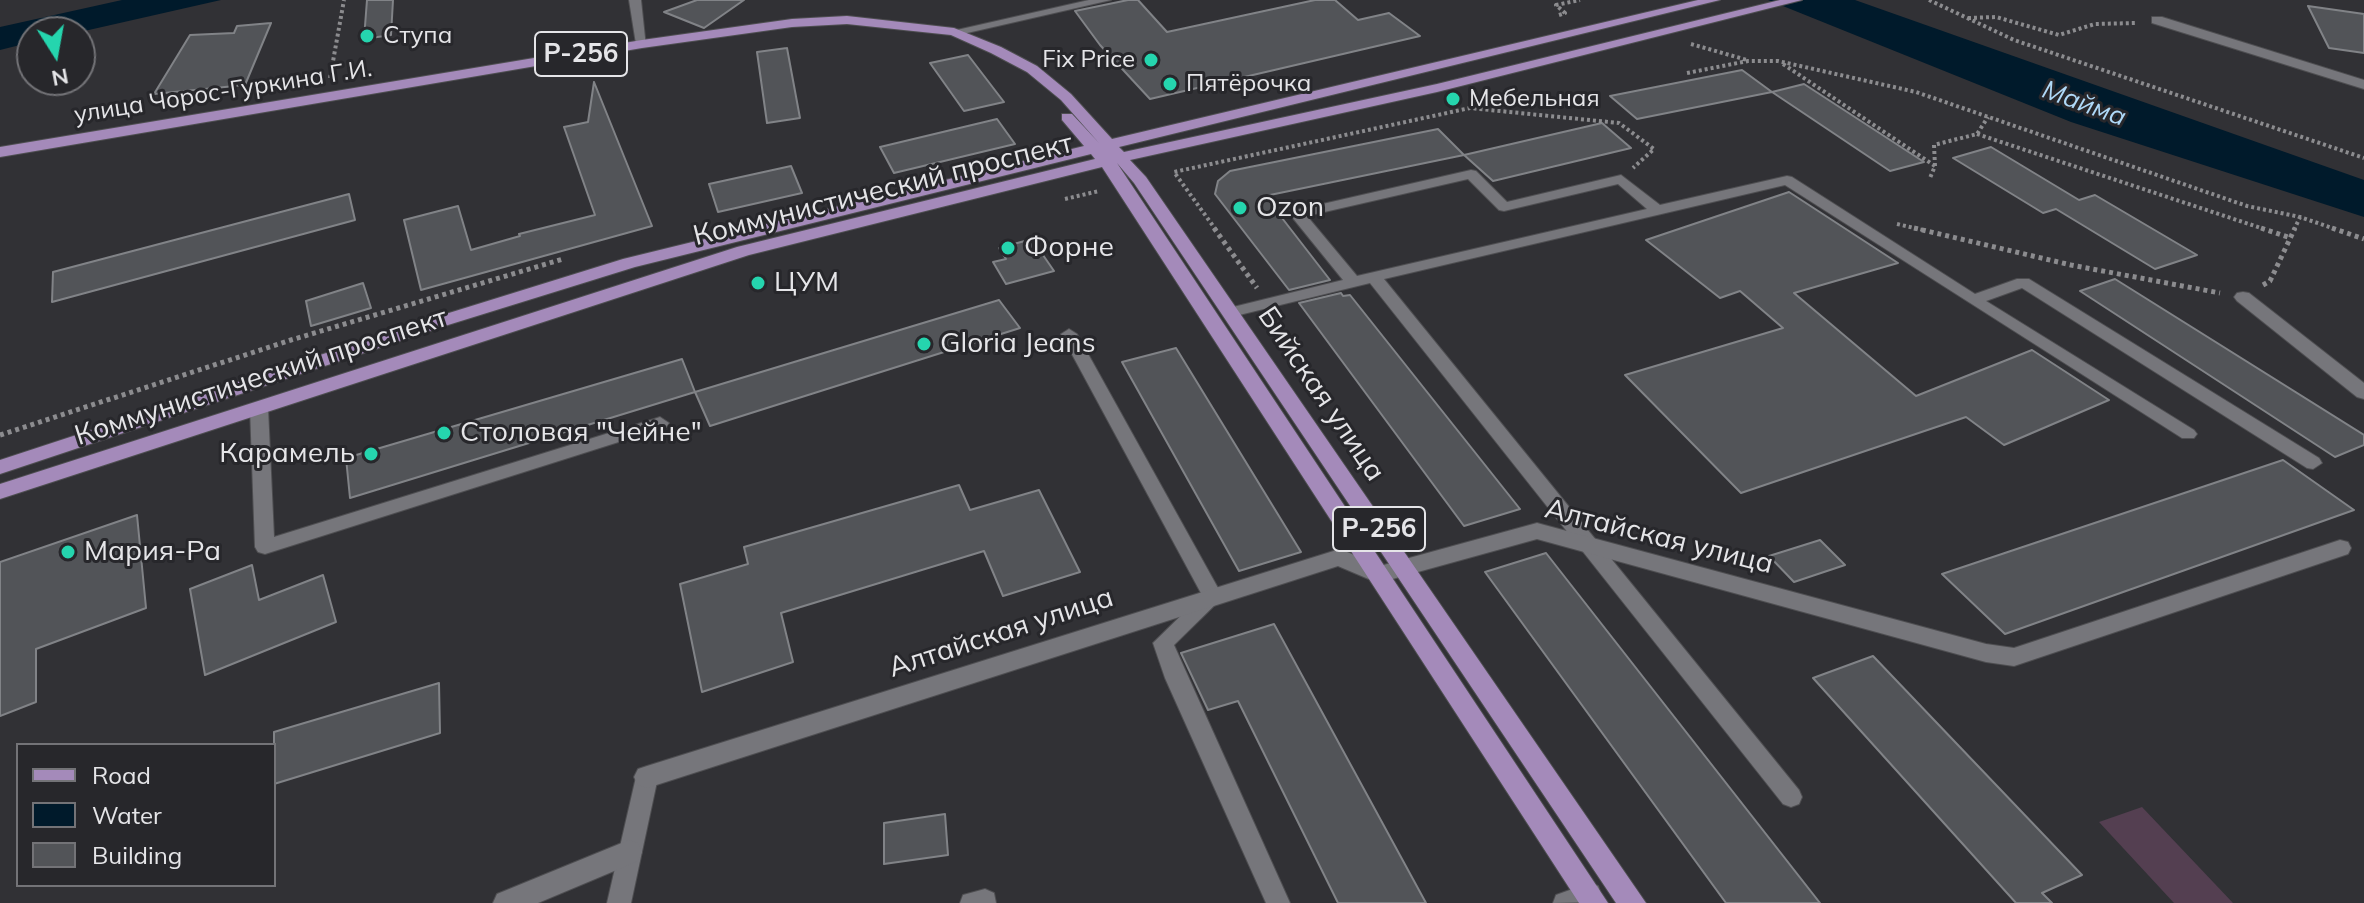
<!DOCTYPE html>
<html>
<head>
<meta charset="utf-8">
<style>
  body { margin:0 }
  #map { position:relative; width:2364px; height:903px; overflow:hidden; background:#313135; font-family:Mulish,sans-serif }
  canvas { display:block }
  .legend { position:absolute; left:16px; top:743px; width:260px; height:144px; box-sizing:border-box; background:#27272b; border:2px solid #737377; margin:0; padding:10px 14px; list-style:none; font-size:24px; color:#e5e5e8 }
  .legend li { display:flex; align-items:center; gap:16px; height:40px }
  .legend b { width:40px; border:2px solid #737377 }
  .north { position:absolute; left:16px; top:16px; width:80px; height:80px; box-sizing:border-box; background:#27272b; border:2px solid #737377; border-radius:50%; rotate:169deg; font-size:22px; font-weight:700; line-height:32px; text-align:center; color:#e5e5e8 }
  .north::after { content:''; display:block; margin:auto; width:28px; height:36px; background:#25d5ae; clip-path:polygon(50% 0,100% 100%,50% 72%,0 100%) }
</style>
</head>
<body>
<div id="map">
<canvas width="2364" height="903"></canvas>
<ul class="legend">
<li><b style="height:10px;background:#a48aba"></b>Road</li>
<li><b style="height:22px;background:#001a2b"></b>Water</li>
<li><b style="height:22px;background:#525458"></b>Building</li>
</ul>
<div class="north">N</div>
</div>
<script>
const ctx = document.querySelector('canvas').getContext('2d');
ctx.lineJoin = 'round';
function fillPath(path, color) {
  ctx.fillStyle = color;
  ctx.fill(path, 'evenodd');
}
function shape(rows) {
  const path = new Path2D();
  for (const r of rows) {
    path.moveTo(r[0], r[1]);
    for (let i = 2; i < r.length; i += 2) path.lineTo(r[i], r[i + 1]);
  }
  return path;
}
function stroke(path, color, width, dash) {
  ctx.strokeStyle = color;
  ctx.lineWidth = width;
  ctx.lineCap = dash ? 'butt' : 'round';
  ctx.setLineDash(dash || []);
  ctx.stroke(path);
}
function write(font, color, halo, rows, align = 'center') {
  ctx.font = font + ' Mulish,sans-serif';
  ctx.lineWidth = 6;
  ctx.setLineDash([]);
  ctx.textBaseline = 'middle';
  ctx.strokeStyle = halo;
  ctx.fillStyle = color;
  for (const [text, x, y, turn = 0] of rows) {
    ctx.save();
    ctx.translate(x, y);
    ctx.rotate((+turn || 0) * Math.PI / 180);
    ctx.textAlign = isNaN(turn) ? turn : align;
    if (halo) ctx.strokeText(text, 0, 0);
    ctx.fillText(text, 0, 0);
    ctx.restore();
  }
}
fillPath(shape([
  [2142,807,2233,903,2174,903,2099,822]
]), '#543f51');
fillPath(shape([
  [122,0,221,0,80,32,32,32,32,42,0,50,0,27],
  [1768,0,1855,0,2364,180,2364,217,2071,122]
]), '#001a2b');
const building = shape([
  [367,0,393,0,391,35,364,39,367,0],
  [697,0,744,0,704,28,664,12,697,0],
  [1128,0,1138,0,1167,32,1315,0,1335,0,1358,20,1389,13,1420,36,1150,99,1100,45,1075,11,1128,0],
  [2308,6,2364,14,2364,53,2329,48,2308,6],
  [271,23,245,85,154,94,190,35,234,33,237,26,271,23],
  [787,48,800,118,767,123,757,52,787,48],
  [968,55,1004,102,964,111,930,63,968,55],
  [1742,70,1772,92,1637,119,1610,96,1742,70],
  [594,82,652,226,421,290,404,220,458,206,471,250,520,236,519,234,595,215,564,127,588,122,594,82],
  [1804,84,1924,162,1890,171,1772,92,1804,84],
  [997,119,1015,144,894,173,880,147,997,119],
  [1602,123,1631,148,1493,181,1464,155,1602,123],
  [1438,129,1464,155,1265,196,1330,280,1289,290,1215,194,1218,181,1230,171,1438,129],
  [1991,147,2079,200,2095,195,2197,255,2155,269,2056,209,2043,213,1953,158,1991,147],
  [791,166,802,193,718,212,709,184,791,166],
  [1789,192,1898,263,1794,293,1916,396,2032,350,2109,400,2004,445,1966,417,1741,493,1625,375,1783,328,1740,291,1720,298,1646,240,1789,192],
  [349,194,355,220,52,302,53,272,349,194],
  [1032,239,1054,271,1006,284,993,262,1006,259,999,248,1032,239],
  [2115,279,2364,435,2364,445,2335,457,2080,291,2115,279],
  [363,283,371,308,311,326,306,301,363,283],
  [1341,293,1343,296,1350,295,1520,509,1464,526,1299,303,1341,293],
  [999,300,1020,328,710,426,695,392,999,300],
  [1176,348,1301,552,1239,571,1122,362,1176,348],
  [682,359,695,392,350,498,346,458,682,359],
  [2283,460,2354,510,2005,634,1942,574,2283,460],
  [959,485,970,510,1039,490,1080,572,1003,596,984,551,781,613,793,662,702,692,680,584,748,564,744,547,959,485],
  [137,515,146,608,36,649,36,702,0,716,0,562,137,515],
  [1820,540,1845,565,1794,582,1769,556,1820,540],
  [1546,553,1820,903,1726,903,1485,572,1546,553],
  [252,565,259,600,323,575,336,622,205,675,190,589,252,565],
  [1274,624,1426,903,1338,903,1238,701,1208,710,1181,653,1274,624],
  [1873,656,2082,875,2042,893,2052,903,2016,903,1813,678,1873,656],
  [439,683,440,733,274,784,274,732,439,683],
  [945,814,948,855,884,864,884,823,945,814]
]);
fillPath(building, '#525458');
stroke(building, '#818387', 2);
const lane = shape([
  [629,0,641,0,646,47,636,44,629,0],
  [1089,0,1111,0,954,36,948,32,1089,0],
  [1471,170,1476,171,1507,202,1621,175,1660,205,1787,176,1792,177,1975,294,2017,279,2029,279,2319,458,2322,463,2313,469,2307,468,2022,288,1986,301,2194,430,2197,434,2194,438,2182,438,1785,185,1384,279,1799,790,1802,797,1799,804,1791,807,1783,804,1370,283,1231,317,1223,312,1225,309,1343,280,1292,217,1292,211,1471,170],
  [1468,179,1499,210,1504,211,1618,184,1647,209,1357,276,1307,216,1468,179],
  [1069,329,1077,334,1223,597,1174,645,1290,903,1266,903,1165,678,1153,643,1202,595,1061,334,1069,329],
  [259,402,268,408,274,537,654,419,660,417,669,423,666,427,265,554,258,552,255,547,250,408,259,402],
  [647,767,655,770,658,777,631,903,607,903,636,777,639,770,647,767],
  [1589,883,1598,886,1601,894,1598,902,1553,903,1556,895,1589,883],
  [985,889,994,893,996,903,960,903,963,895,985,889]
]);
const street = shape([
  [2152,17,2162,17,2364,80,2364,89,2152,23,2152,17],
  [2243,292,2249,293,2364,383,2364,399,2357,397,2237,301,2234,297,2237,293,2243,292],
  [1537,523,1986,644,2014,648,2340,540,2348,542,2351,548,2348,554,2014,666,1986,662,1537,539,1378,583,1338,566,647,788,638,785,634,777,638,769,647,766,1340,549,1380,566,1537,523],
  [629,840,638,843,642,852,638,861,538,903,493,903,497,894,629,840]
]);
const primary = shape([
  [1698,0,1720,0,1119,147,1124,152,1437,84,1780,0,1802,0,1437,92,1130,160,1146,177,1646,903,1616,903,1134,183,1117,163,1608,903,1579,903,1102,167,749,255,0,499,0,484,737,247,1095,159,1091,154,635,267,448,325,0,474,0,460,436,317,623,259,1084,146,1062,120,1062,114,1072,114,1099,143,1061,100,1027,72,991,53,951,35,847,24,792,27,642,48,0,157,0,147,642,40,792,19,847,16,954,28,1001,47,1037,66,1071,94,1112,139,1698,0]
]);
stroke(lane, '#4e4e51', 2);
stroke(street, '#4e4e51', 2);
stroke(primary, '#4e4e51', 2);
stroke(shape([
  [1929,0,2014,40,2364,158],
  [1559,15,1565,13,1556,5,1580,0],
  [1968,18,1996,17,2059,35,2095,24,2137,23],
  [1691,44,1747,60],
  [1783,64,1935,166,1930,178],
  [1687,73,1748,61,1778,61,1916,92,2247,206,2300,217,2338,230],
  [330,78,344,0],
  [1977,134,2267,230],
  [1935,166,1934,145,1977,134,1988,117],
  [1065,199,1099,191],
  [1897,224,1923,230],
  [1216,230,1174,172,1470,108,1619,123,1654,149,1633,168],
  [2294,230,2300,217]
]), '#8c8c8f', 4, [3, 3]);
stroke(shape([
  [1214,228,1257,288],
  [1914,228,2071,265,2220,293],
  [2261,228,2291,238],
  [2332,228,2364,239],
  [2263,285,2270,281,2295,228],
  [0,435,291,340,563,259]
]), '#8c8c8f', 5, [4, 4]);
fillPath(lane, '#76767b');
fillPath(street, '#76767b');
fillPath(primary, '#a48aba');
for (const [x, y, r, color] of [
  [367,36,8,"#25d5ae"],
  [1151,60,8,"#25d5ae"],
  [1170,84,8,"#25d5ae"],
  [1453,99,8,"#25d5ae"],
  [1240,208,8,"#25d5ae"],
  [1008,248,8,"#25d5ae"],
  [758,283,8,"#25d5ae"],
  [924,344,8,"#25d5ae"],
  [444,433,8,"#25d5ae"],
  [371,454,8,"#25d5ae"],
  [68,552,8,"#25d5ae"]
]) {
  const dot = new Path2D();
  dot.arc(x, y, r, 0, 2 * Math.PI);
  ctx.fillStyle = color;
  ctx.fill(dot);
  stroke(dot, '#27272b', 3);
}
write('24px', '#e5e5e8', '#27272b', [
  ["Ступа",383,36],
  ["Fix Price",1135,60,"right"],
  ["Пятёрочка",1186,84],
  ["Мебельная",1469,99]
], 'left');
write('24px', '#e5e5e8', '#27272b', [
  ["улица Чорос-Гуркина Г.И.",223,92,-9]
]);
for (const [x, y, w] of [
  [581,54,92],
  [1379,529,92]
]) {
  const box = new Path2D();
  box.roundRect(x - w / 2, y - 22, w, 44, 6);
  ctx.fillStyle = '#27272b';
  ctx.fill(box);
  stroke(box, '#e5e5e8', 2);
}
write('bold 26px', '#e5e5e8', null, [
  ["Р-256",581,54],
  ["Р-256",1379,529]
]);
write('italic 26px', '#afd9f8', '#27272b', [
  ["Майма",2084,104,20]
]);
write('28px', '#e5e5e8', '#27272b', [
  ["Коммунистический проспект",883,190,-14],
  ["Коммунистический проспект",261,377,-18],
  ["Бийская улица",1321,394,56],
  ["Алтайская улица",1659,537,14],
  ["Алтайская улица",1001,633,-18]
]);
write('28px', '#e5e5e8', '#27272b', [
  ["Ozon",1256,208],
  ["Форне",1024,248],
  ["ЦУМ",774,283],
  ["Gloria Jeans",940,344],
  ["Столовая \"Чейне\"",460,433],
  ["Карамель",355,454,"right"],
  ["Мария-Ра",84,552]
], 'left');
</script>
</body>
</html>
